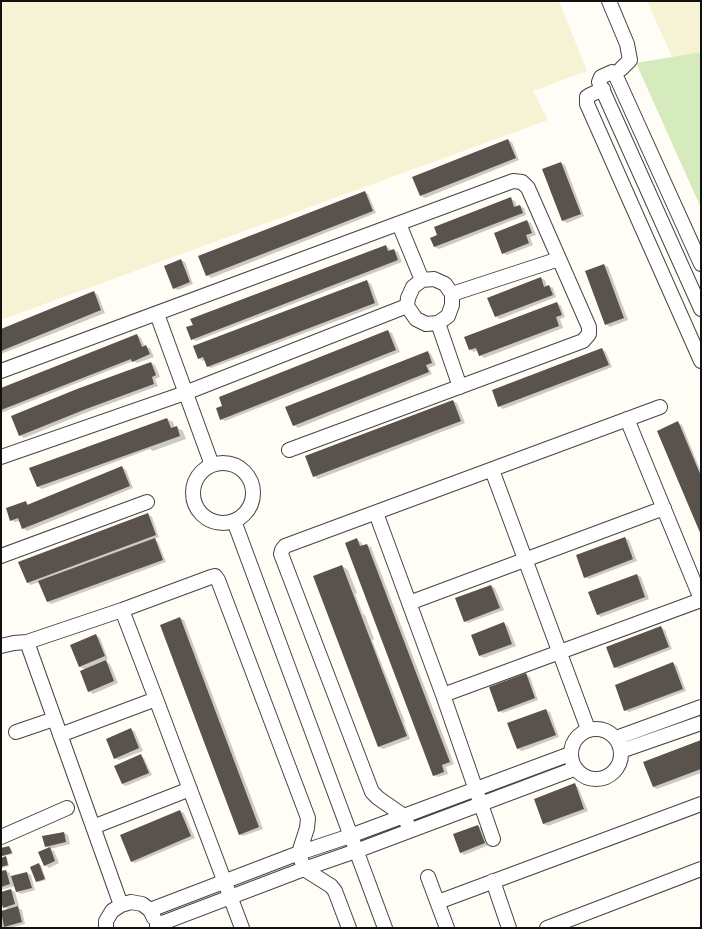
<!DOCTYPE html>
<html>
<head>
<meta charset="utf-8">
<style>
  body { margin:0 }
  #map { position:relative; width:702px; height:929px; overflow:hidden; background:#fffdf5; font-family:Lora,serif }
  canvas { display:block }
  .frame { position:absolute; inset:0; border:2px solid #111; pointer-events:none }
</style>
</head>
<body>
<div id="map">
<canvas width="702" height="929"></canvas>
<div class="frame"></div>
</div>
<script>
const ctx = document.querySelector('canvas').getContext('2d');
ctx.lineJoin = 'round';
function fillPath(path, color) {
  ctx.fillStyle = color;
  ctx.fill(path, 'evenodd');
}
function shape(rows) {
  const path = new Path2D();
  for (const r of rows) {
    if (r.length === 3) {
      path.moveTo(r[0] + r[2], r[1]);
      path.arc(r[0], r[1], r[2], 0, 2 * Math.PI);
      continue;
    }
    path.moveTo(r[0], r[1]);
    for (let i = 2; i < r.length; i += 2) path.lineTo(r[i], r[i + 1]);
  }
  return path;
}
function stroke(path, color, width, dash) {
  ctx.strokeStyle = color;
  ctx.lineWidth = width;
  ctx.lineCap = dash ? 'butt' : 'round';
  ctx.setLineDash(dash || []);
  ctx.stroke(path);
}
fillPath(shape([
  [1,1,559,1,587,71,533,91,548,120,1,320],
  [647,1,701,1,701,52,672,57]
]), '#f6f3d4');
fillPath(shape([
  [701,52,701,208,636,63]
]), '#d5ebbd');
fillPath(shape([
  [508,140,512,142,519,160,425,198,421,196],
  [561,163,565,165,584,216,567,223,563,221],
  [365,192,368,194,376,213,211,278,207,275],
  [511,199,515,201,517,207,520,206,524,208,526,215,439,249,435,247,438,236],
  [527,221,531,223,536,235,530,237,533,245,507,255,503,253],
  [385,246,389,248,391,251,394,250,398,252,402,262,196,341,192,339],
  [181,260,185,262,193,284,178,290,174,288],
  [604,265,608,267,628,320,610,327,606,324],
  [541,278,545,280,547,287,549,286,553,288,556,297,500,319,496,317],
  [367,281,371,284,379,305,211,368,207,366,205,360,203,361,199,358],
  [94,292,98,295,105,313,1,354,1,330],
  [557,303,561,306,565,317,560,319,563,328,484,358,480,355,478,350,474,352,470,350],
  [388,331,392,333,400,352,225,421,221,419],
  [137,335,141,338,145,347,150,348,154,357,137,363,133,361,1,413,1,389],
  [602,349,606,352,612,367,503,409,499,406],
  [427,352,431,354,436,365,429,368,432,374,298,428,294,425],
  [151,363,155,365,160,377,155,379,158,386,90,411,24,438,20,435,78,389],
  [453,401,457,403,465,423,318,479,314,476],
  [167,419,173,422,175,428,176,427,183,431,186,439,153,451,150,449,42,489,38,487,31,469],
  [678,423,682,425,701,472,701,533],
  [122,467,126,470,133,488,27,531,23,528,20,521,15,522,11,520,26,502,30,505],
  [148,514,152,517,159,537,154,539,158,542,166,562,51,604,47,601,39,582,31,585,27,582],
  [625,538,629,540,637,561,589,579,585,577],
  [357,540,361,542,363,546,367,545,371,547,454,764,446,767,448,774,438,777,434,775],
  [342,566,348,570,357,593,355,594,363,614,365,615,374,639,372,640,405,722,404,722,410,739,383,749,379,747],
  [637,575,641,577,649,599,601,617,597,614],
  [491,586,495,588,504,610,468,623,465,621],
  [180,618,184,620,263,829,243,836,239,834],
  [504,623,508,626,516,646,484,658,480,656],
  [661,627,665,630,672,649,619,669,615,667],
  [96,635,100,638,108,659,104,661,110,664,118,683,93,694,89,691,86,670,80,667,71,646],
  [673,663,677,666,686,691,629,712,625,710],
  [526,674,530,677,538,700,503,713,499,711],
  [546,710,550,712,559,737,522,751,518,749],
  [131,729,135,732,143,751,119,760,115,758],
  [701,741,701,773,657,789,653,787],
  [140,755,144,758,152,775,126,786,122,784],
  [574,785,578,787,588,811,548,826,544,824,535,800],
  [180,811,184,813,195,838,135,863,131,861],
  [478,826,482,828,489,845,464,855,460,852,454,835],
  [64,833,68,835,70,844,50,849,54,851,59,863,49,868,45,865,50,849,46,846],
  [9,847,11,848,13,854,4,856,3,856,1,849],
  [5,858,7,858,9,866,1,868,1,859],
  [39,865,41,865,46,880,38,882,37,881],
  [6,871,10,873,11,877,27,873,31,875,35,890,21,894,17,892,15,886,1,890,1,872],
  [11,890,15,892,19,906,16,907,22,910,25,924,10,928,3,925,4,928,1,928,1,912,9,910,4,907,1,893]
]), '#0003');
fillPath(shape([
  [508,139,516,158,420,196,412,177],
  [561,162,581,214,562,221,542,169],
  [365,191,373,211,206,276,198,256],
  [511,197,514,207,520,205,523,213,434,247,430,238,437,235,434,227],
  [527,220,532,233,526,235,529,243,502,254,494,233],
  [386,245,388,251,394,249,398,260,191,340,186,327,193,325,190,319],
  [181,259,190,282,173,289,164,266],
  [604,264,624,318,605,325,585,271],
  [541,277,544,287,549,285,553,295,495,317,487,298],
  [367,280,375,303,207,367,203,357,198,359,193,346],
  [94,291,101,310,1,351,1,329],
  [557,302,562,315,556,317,559,326,479,356,476,348,469,350,464,337],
  [388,330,396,350,220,420,216,408,222,406,219,397],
  [137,334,142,347,146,345,150,354,132,362,131,359,1,410,1,388],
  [602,348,609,365,498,407,492,390],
  [428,351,432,363,426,365,429,372,293,426,285,407],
  [151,362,156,375,152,377,154,384,86,409,19,436,11,416,77,389],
  [453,400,461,421,313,477,305,456],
  [167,418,171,428,177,426,180,436,37,487,29,468],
  [678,421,701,476,701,535,657,431],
  [122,466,130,486,22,529,18,518,10,521,6,508,26,501,27,505],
  [148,513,156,535,27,583,18,562],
  [625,537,633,559,584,578,576,555],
  [155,538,163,560,47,602,38,581],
  [357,538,360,546,367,544,450,762,442,765,444,772,433,776,345,543],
  [342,565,407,736,378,747,313,576],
  [637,574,645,597,597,615,588,592],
  [491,585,500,608,464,622,455,598],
  [180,617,259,827,239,835,160,625],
  [504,622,512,644,479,656,471,635],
  [661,626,669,647,614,668,606,647],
  [96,634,105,656,79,667,70,645],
  [106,660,114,681,88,692,80,671],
  [673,662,683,689,624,711,615,685],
  [526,673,535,698,498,712,489,687],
  [546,709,556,735,517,749,507,723],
  [131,728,139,748,114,759,106,739],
  [701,740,701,769,653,787,643,762],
  [141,754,149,773,122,784,114,766],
  [575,783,584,809,543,824,534,799],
  [180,810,191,836,131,862,120,835],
  [478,825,485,843,460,853,453,834],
  [64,832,66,842,45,847,42,836],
  [9,846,12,853,2,856,1,848],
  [50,847,55,861,44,866,38,852],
  [6,856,8,865,1,867,1,858],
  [39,863,45,879,36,882,30,867],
  [6,870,10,884,1,887,1,871],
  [27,872,32,888,16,892,11,876],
  [11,889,15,904,3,908,1,901,1,892],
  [18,906,22,922,4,927,1,911]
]), '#5a524d');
const street = shape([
  [609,1,627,44,630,60,621,69],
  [603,89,590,95,587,97,587,104,701,361],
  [399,224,422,280],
  [701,264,615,74,612,72,601,77,599,82,701,309],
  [434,279,445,284,452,294,452,305,448,316,438,323,426,324,416,319,407,306,408,298,413,287,422,280,434,279],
  [452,294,559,259],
  [157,314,212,465],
  [438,323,460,387],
  [1,371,513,181,522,182,528,188,589,327,589,334,583,341,289,450],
  [627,419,701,599],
  [1,457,185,393,407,306],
  [223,493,30],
  [492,470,588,729],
  [376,513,443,695,493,839],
  [234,521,385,928],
  [1,556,147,502],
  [409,603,664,508],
  [122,610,156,699,242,928],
  [27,642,121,905],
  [1,646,14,643,27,642,122,610,211,577,215,576,218,580,308,818,307,828,299,853,304,869,331,886,335,891,349,928],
  [443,695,701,600],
  [596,754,25],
  [16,732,54,719],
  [60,735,156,699],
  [616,738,701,707],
  [621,751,701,723],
  [93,827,190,789],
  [410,830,404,816,378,798,372,792,281,554,282,550,285,546,660,407],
  [1,837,67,808],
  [428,877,447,928],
  [493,881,509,928],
  [438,902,701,804],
  [150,910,299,853,350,836,570,754],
  [157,925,304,869,356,851,574,769],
  [106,928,106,921,112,911,121,905,131,902,142,904,150,910,154,918],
  [547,928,701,869]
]);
stroke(street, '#444', 16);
stroke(street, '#fff', 14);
</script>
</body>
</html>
